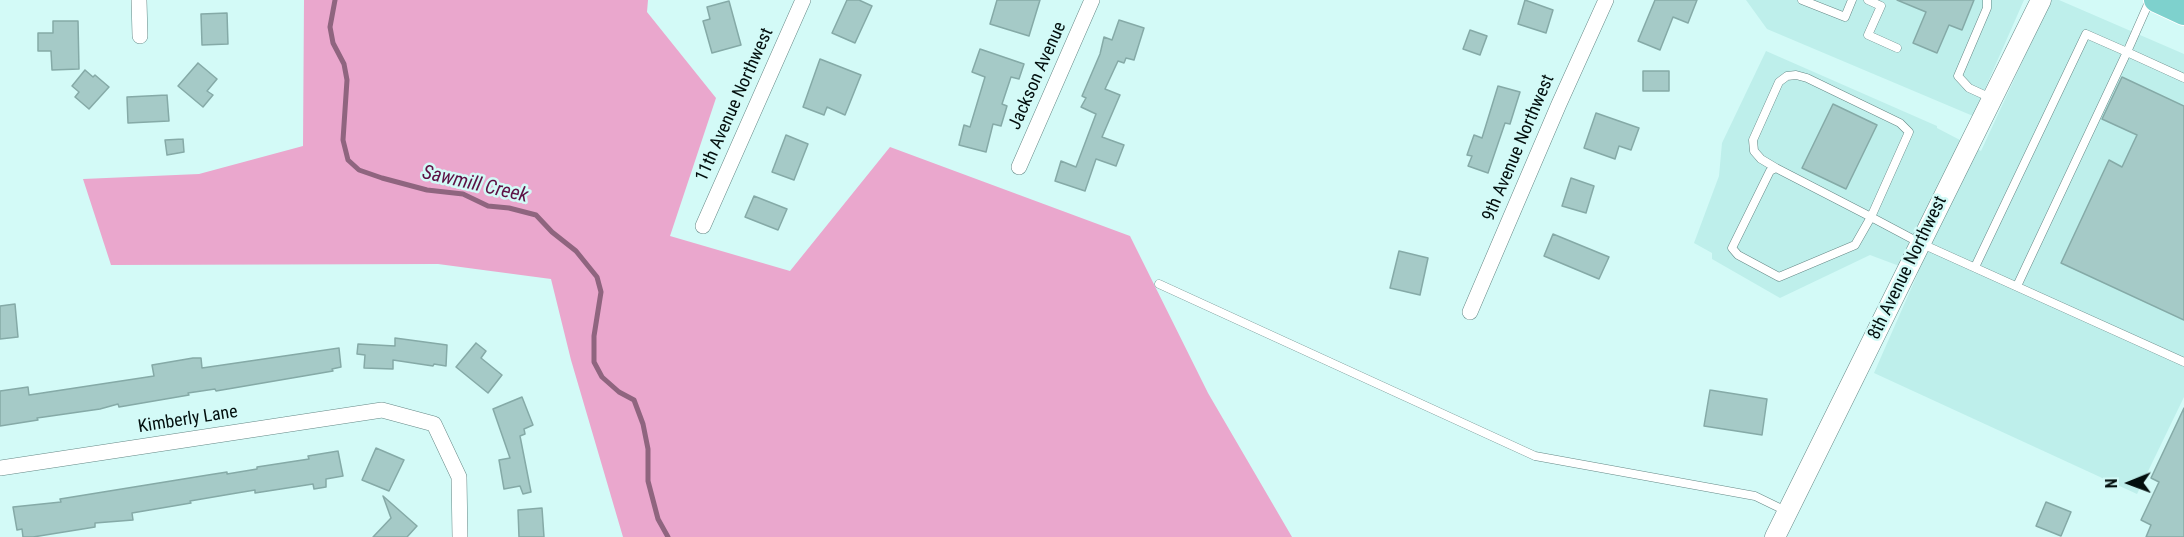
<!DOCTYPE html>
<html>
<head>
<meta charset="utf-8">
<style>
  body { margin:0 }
  #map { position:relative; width:2184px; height:537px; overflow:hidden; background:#d3faf7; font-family:"Roboto Condensed",sans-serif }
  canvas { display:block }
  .north { position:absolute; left:2100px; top:453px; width:60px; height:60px; -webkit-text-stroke:4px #d3faf7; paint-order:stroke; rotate:269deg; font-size:16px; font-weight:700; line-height:24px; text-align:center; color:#030f0e }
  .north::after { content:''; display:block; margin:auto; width:21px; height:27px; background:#030f0e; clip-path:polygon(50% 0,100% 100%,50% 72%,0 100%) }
</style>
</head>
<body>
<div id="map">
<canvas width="2184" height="537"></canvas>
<div class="north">N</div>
</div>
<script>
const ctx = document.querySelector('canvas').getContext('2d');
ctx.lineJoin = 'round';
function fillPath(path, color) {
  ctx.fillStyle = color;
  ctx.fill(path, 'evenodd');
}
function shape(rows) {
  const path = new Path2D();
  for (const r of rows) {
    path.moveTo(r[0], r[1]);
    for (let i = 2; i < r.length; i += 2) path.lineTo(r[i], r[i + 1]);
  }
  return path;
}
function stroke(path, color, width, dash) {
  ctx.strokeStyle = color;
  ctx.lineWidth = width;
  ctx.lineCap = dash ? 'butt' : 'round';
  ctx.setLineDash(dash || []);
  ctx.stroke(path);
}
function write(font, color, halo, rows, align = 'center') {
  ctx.font = font + ' "Roboto Condensed",sans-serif';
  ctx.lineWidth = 5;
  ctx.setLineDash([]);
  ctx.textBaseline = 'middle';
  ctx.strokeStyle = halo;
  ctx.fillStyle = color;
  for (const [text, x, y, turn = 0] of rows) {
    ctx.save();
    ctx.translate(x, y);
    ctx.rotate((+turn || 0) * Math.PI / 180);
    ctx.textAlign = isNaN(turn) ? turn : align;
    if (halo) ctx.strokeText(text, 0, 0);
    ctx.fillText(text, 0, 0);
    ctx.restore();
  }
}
fillPath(shape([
  [1746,0,2024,0,1973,116,1767,29],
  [2051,0,2059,0,2184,54,2184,397,2137,494,1874,373,1918,273,1870,255,1780,298,1712,259,1712,253,1694,243,1719,176,1722,143,1766,51,1937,126,1937,128,1981,151]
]), '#beefeb');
fillPath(shape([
  [304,0,648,0,647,12,716,98,670,236,790,271,890,147,1130,236,1208,393,1292,537,623,537,571,360,551,279,438,264,111,265,83,179,199,174,303,146]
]), '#eaa7cd');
stroke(shape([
  [335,0,330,27,333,43,344,64,347,80,343,140,348,160,359,170,382,178,427,190,463,194,488,206,509,208,536,215,552,232,576,251,597,277,601,292,594,336,594,362,602,377,619,392,634,400,643,424,648,449,648,481,658,519,668,537]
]), '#8f657f', 5);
const building = shape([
  [847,0,859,0,872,6,855,43,832,33,847,0],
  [997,0,1040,0,1029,36,990,24,997,0],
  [1525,0,1553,10,1546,33,1518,24,1525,0],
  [1655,0,1697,0,1688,23,1673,17,1660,50,1638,41,1655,0],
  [1897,0,1974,0,1962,30,1949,25,1937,53,1913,43,1926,12,1897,0],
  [729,1,741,45,712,53,703,21,710,19,707,7,729,1],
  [227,13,228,44,202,45,201,14,227,13],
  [1119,20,1144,28,1134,60,1126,58,1124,63,1118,61,1105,89,1120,95,1102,137,1124,145,1116,166,1096,159,1085,191,1055,181,1061,161,1076,167,1096,114,1081,107,1086,98,1082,96,1100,54,1104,37,1112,40,1119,20],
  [53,21,78,21,79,69,52,70,51,51,38,51,38,33,53,33,53,21],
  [1470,30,1487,36,1480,55,1463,49,1470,30],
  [980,49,1024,64,1019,79,1011,77,1002,104,1007,106,1001,126,993,124,986,152,959,145,964,125,970,127,985,77,972,72,980,49],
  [820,59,861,75,845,115,827,107,824,115,803,107,820,59],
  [198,63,217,79,207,91,213,95,203,107,178,86,198,63],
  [85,70,93,77,95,75,109,87,89,109,75,97,79,92,72,86,85,70],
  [1643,71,1669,71,1669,91,1643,91,1643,71],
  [2122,77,2184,106,2184,320,2061,263,2109,160,2122,167,2137,135,2102,119,2122,77],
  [1498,86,1520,92,1510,124,1505,123,1488,173,1468,166,1472,156,1467,155,1474,135,1482,138,1498,86],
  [167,95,169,121,128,123,127,97,167,95],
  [1833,104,1877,125,1846,189,1802,168,1833,104],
  [1596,113,1639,128,1631,150,1619,146,1615,159,1584,148,1596,113],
  [786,135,808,144,794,180,772,172,786,135],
  [183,139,184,152,167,155,165,140,183,139],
  [1571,178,1594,186,1586,213,1562,206,1571,178],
  [754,196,787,209,778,230,745,217,754,196],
  [1553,234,1609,257,1599,279,1544,256,1553,234],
  [1399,251,1428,258,1420,295,1390,288,1399,251],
  [15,304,18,337,0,339,0,306,15,304],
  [395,338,447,345,446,366,434,364,433,366,393,360,393,369,364,368,365,355,357,354,358,344,395,346,395,338],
  [476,343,486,351,481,358,502,375,488,393,456,367,476,343],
  [339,348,341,367,332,369,333,371,216,391,215,389,188,393,189,395,119,407,118,404,100,409,37,418,38,420,0,426,0,391,28,387,29,395,154,376,152,365,193,358,201,358,202,368,339,348],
  [1710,390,1767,399,1762,435,1704,426,1710,390],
  [522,397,533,425,524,429,525,434,520,436,531,492,523,494,520,486,504,489,499,460,510,458,493,409,522,397],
  [2184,408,2184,537,2146,537,2151,525,2141,520,2159,482,2151,478,2184,408],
  [376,448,404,460,389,491,362,480,376,448],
  [338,451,343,476,326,479,326,487,314,489,313,484,255,493,255,490,231,494,190,501,191,503,132,513,133,520,95,523,95,527,33,537,23,537,22,529,17,530,13,507,61,502,60,499,208,475,227,472,227,474,257,469,257,467,309,459,308,456,338,451],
  [383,496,417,526,407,537,373,537,391,518,383,496],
  [2046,502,2071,512,2061,536,2036,526,2046,502],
  [542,508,544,537,519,537,518,510,542,508]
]);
fillPath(building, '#a5cac7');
stroke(building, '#85aaa7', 1.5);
const service = shape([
  [1802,0,1845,17,1852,0],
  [1868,0,1881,6,1868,35,1897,48],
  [1987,0,1987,8,1958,76,1969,88,1991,98],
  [2150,0,2127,52,2184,78],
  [1776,168,1761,159,1754,151,1753,140,1779,82,1787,76,1796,75,1807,78,1900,123,1909,132,1871,217,1855,245,1779,277,1738,255,1732,248,1770,171,1776,168,1871,217,1920,243,2184,362],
  [1975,267,2086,34,2127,52,2017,286],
  [1159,284,1535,456,1755,496,1786,511]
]);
const minor = shape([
  [139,0,140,36],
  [1019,167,1092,0],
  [703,226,803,0],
  [1470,312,1559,104,1606,0],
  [0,468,382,410,434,424,459,477,460,537]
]);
const tertiary = shape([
  [1775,537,2041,0]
]);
const primary = shape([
  [2156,0,2184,13]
]);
stroke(service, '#658886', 9);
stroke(minor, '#658886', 16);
stroke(tertiary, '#658886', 21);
stroke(primary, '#fff', 26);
stroke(service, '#fff', 8);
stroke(minor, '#fff', 15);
stroke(tertiary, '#fff', 20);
stroke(primary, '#7ed1cd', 24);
write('18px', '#030f0e', '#d3faf7', [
  ["Jackson Avenue",1038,76,-66],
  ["11th Avenue Northwest",735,105,-66],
  ["9th Avenue Northwest",1519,148,-67],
  ["8th Avenue Northwest",1908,268,-64],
  ["Kimberly Lane",188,420,-9]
]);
write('italic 20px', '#5d1044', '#d3faf7', [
  ["Sawmill Creek",475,185,13]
]);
</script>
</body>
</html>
